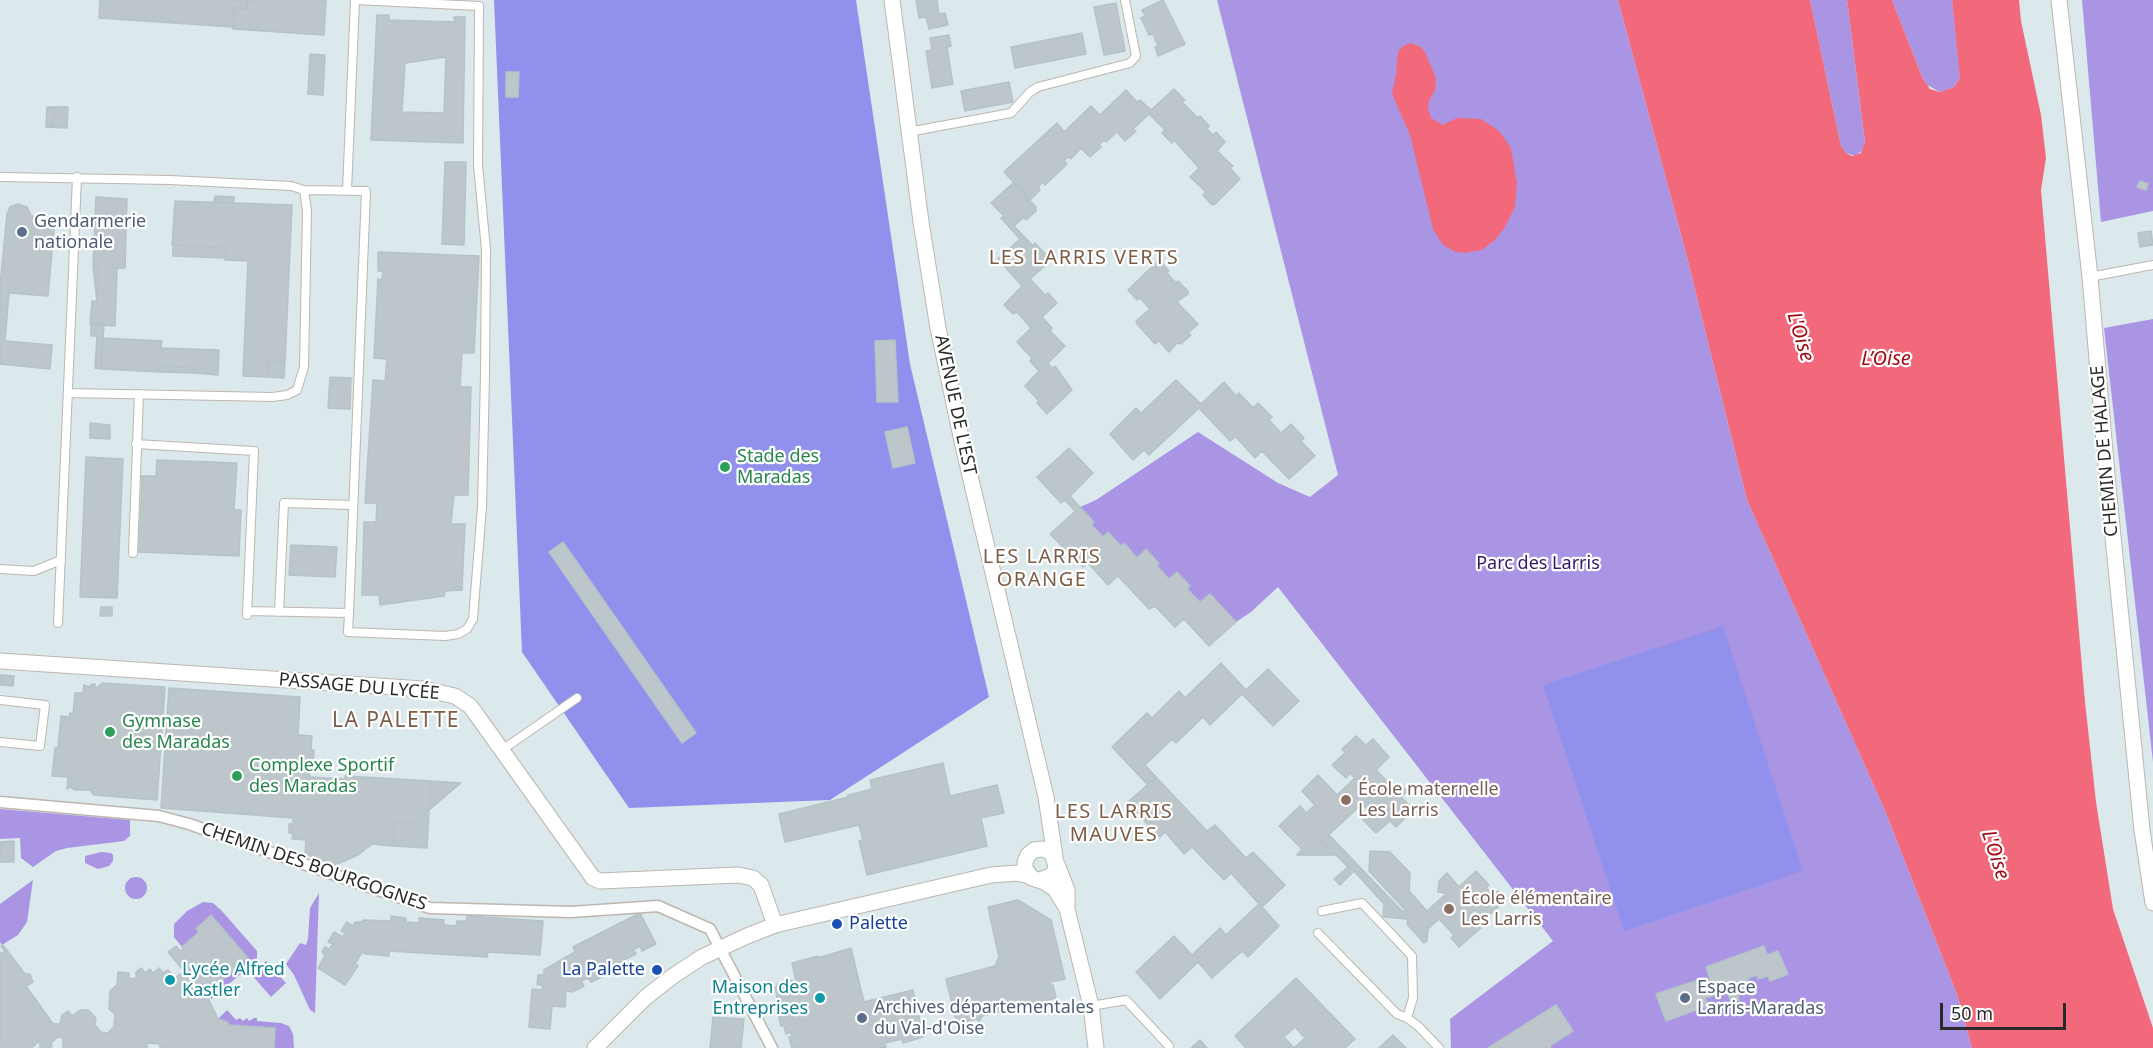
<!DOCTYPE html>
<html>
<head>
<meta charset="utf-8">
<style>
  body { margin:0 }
  #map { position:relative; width:2153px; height:1048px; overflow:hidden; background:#dbe9ec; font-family:"Noto Sans",sans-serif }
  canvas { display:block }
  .scale { position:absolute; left:1940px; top:1003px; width:126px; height:27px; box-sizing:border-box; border:3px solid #2a2a2a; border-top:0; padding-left:8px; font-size:18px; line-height:21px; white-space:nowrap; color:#2a2a2a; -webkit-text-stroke:4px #fff; paint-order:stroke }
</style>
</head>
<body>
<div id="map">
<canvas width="2153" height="1048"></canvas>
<div class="scale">50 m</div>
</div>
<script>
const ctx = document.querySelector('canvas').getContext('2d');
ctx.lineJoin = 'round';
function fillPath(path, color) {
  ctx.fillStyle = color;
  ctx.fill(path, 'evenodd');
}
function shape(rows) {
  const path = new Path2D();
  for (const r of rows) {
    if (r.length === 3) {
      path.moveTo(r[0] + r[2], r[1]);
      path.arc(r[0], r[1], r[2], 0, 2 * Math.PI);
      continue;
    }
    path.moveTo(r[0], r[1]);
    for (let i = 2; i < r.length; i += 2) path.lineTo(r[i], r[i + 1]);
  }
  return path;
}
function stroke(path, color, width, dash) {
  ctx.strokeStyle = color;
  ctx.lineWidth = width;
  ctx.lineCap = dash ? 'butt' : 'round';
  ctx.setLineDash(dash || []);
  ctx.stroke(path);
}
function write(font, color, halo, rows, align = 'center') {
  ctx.font = font + ' "Noto Sans",sans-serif';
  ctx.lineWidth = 4.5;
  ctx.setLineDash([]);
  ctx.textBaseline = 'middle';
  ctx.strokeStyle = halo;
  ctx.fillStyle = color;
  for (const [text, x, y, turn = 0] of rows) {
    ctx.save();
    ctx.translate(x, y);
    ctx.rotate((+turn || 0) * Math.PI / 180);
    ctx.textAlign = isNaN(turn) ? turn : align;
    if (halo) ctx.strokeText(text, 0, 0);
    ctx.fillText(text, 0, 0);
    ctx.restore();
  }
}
fillPath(shape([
  [1217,0,1618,0,1686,253,1747,500,1886,813,1958,997,1972,1048,1451,1048,1450,1019,1553,941,1278,587,1251,612,1236,622,1210,594,1200,602,1187,589,1190,586,1169,579,1157,566,1159,563,1146,549,1137,558,1124,543,1121,546,1108,533,1103,537,1091,524,1093,521,1080,507,1096,500,1198,432,1278,483,1310,497,1338,475],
  [1810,0,1847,0,1865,142,1863,150,1855,156,1846,153,1841,146],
  [1892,0,1952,0,1960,72,1960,78,1954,87,1940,92,1927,85,1923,79],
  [2082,0,2153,0,2153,211,2101,222],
  [2153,319,2153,762,2104,328],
  [0,809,130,820,130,836,124,841,67,848,56,851,33,867,21,858,20,838,0,839],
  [101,852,111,853,113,855,113,861,109,866,98,869,85,863,85,856],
  [136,888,11],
  [33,880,27,922,18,935,2,945,0,942,0,904],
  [319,893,315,1013,310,1010,294,975,286,964,300,943,306,945,308,939,310,908],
  [203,902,213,903,221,910,257,951,257,960,246,970,240,964,247,957,211,915,196,928,199,932,182,947,174,937,174,924,187,911],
  [266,961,286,983,271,997,251,974],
  [237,968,242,973,211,999,210,997,216,991,214,987],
  [227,1010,236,1020,240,1018,243,1021,247,1018,249,1021,254,1018,257,1018,257,1021,281,1023,289,1026,293,1034,294,1048,274,1048,218,1019]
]), '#aa95e5');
fillPath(shape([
  [494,0,856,0,910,364,989,697,830,800,629,808,522,652],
  [1723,626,1803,871,1624,931,1543,685]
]), '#9290ed');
fillPath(shape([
  [1618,0,1810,0,1841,146,1846,153,1852,156,1861,153,1865,142,1847,0,1892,0,1923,79,1930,89,1940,92,1954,87,1960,78,1952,0,2019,0,2021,21,2041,115,2046,158,2041,190,2085,702,2096,802,2113,909,2153,1028,2153,1048,1972,1048,1958,997,1886,813,1747,500,1686,253],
  [1411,43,1421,47,1425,52,1436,78,1435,90,1429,101,1428,108,1431,118,1443,125,1457,118,1481,119,1499,131,1511,148,1517,183,1515,207,1505,227,1495,240,1482,250,1465,253,1456,252,1443,245,1433,229,1410,135,1392,94,1396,74,1398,52,1403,46]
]), '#f3697c');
const building = shape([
  [100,0,248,0,247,9,234,8,233,27,99,18,100,0],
  [248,0,326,0,324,35,233,29,234,8,247,9,248,0],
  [916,0,937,0,939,14,945,13,948,25,929,29,926,17,919,18,916,0],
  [1163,0,1185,44,1158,56,1155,47,1158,46,1153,34,1149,35,1141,18,1145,16,1142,10,1163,0],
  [1116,3,1125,51,1104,55,1094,7,1116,3],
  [377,15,389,15,389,20,455,22,454,17,465,17,463,143,371,140,377,15],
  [446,57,444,113,402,112,405,63,446,57],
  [1082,33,1086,54,1015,68,1011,47,1082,33],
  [949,35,951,46,947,47,953,84,932,88,926,51,932,50,930,38,949,35],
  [310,54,325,55,323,95,308,94,310,54],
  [506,72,519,72,518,97,506,97,506,72],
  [1009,82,1013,102,965,111,961,91,1009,82],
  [1174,89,1185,100,1182,102,1198,118,1200,116,1209,126,1207,129,1213,135,1216,132,1225,142,1217,151,1233,166,1230,168,1240,179,1214,205,1211,204,1203,195,1206,192,1190,177,1199,168,1174,140,1172,143,1162,133,1165,130,1149,114,1133,129,1136,131,1125,141,1117,132,1106,142,1104,140,1099,145,1101,147,1090,157,1081,148,1071,159,1068,157,1064,161,1067,164,1045,185,1043,182,1038,187,1040,190,1030,200,1004,172,1057,123,1064,132,1091,106,1100,115,1126,90,1137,102,1140,100,1151,110,1174,89],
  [47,107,68,107,67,128,46,127,53,126,54,108,47,107],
  [47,108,54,108,53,126,46,126,47,108],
  [445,162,466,162,464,245,442,244,445,162],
  [2140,181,2148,184,2146,190,2137,187,2140,181],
  [1013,183,1036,207,1036,211,1026,220,1024,217,1014,226,1033,246,1035,243,1050,259,1049,262,1030,279,1045,295,1048,293,1057,303,1042,317,1052,328,1050,331,1065,346,1048,363,1052,369,1055,366,1072,390,1047,414,1037,403,1039,401,1025,386,1039,371,1030,361,1032,358,1017,342,1031,328,1017,312,1013,314,1004,305,1022,286,998,259,1020,239,1001,218,1004,216,991,203,1013,183],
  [215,196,234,197,234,203,214,202,215,196],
  [96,197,127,199,125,268,117,268,115,326,90,324,92,301,97,301,99,267,93,267,96,197],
  [175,201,292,205,285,362,268,361,267,377,243,376,248,261,225,260,226,248,172,245,175,201],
  [18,204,27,207,31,216,55,218,48,296,9,293,5,341,52,345,50,369,0,364,0,286,7,214,10,207,18,204],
  [2151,231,2153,245,2140,247,2138,233,2151,231],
  [173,245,226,248,225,258,173,256,173,245],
  [378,252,479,256,474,353,462,353,460,387,471,387,468,495,454,495,451,524,465,524,462,590,445,591,444,596,380,605,379,595,362,595,364,522,376,522,377,503,365,503,373,380,385,381,387,359,374,358,378,279,382,280,383,271,378,271,378,252],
  [1159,260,1169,271,1167,273,1176,283,1178,281,1188,291,1188,294,1177,302,1198,324,1188,333,1191,335,1181,344,1177,343,1169,352,1159,341,1155,344,1137,324,1136,321,1150,309,1140,298,1137,300,1128,290,1159,260],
  [93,267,99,267,97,301,93,267],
  [91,324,104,325,101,369,95,368,97,336,91,336,91,324],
  [102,338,162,341,161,348,219,350,218,375,194,373,195,368,160,366,160,372,101,369,102,338],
  [895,340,898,402,877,402,875,341,895,340],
  [268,361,285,362,284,378,267,377,268,361],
  [160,366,195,368,194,373,160,372,160,366],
  [330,377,351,378,350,409,328,408,330,377],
  [1176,380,1201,404,1224,382,1236,396,1239,393,1253,408,1258,403,1272,417,1269,420,1281,433,1291,424,1304,438,1301,441,1315,456,1289,479,1262,451,1255,458,1236,437,1230,441,1199,408,1149,455,1144,450,1133,460,1110,434,1136,408,1141,413,1176,380],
  [90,423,110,425,110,439,90,438,90,423],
  [907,427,915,463,893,468,885,432,907,427],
  [1069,448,1093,473,1070,496,1080,507,1075,511,1065,500,1061,503,1037,477,1069,448],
  [86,457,123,459,117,598,80,597,86,457],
  [157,460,237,463,234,510,241,510,239,556,139,552,142,476,156,476,157,460],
  [1080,507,1094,522,1091,524,1103,537,1108,532,1121,546,1124,543,1137,558,1146,549,1159,564,1157,566,1169,579,1177,572,1190,586,1187,589,1200,602,1210,594,1236,622,1209,646,1184,619,1175,627,1155,606,1149,609,1118,576,1108,585,1088,563,1083,567,1050,534,1080,507],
  [563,542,696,733,682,743,549,552,563,542],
  [291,545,337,547,335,577,289,575,291,545],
  [101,607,112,607,112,616,100,616,101,607],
  [1221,663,1246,690,1268,669,1299,701,1273,726,1242,694,1210,725,1203,717,1176,743,1172,739,1145,765,1156,777,1147,784,1112,747,1147,713,1152,718,1179,691,1185,698,1221,663],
  [0,675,14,676,13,686,0,685,0,675],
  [102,683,165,687,157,800,94,795,90,790,75,790,70,787,67,789,68,777,52,776,55,748,58,748,61,716,69,717,70,713,73,714,75,693,83,693,84,685,89,687,92,684,95,684,95,687,98,687,102,683],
  [169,688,300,697,298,735,312,736,311,750,314,750,313,767,310,767,310,777,345,779,345,776,431,781,429,810,415,822,394,822,393,846,372,844,358,855,335,865,305,854,306,840,292,839,293,833,289,833,289,824,293,824,293,818,161,808,169,688],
  [1356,736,1366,745,1373,739,1389,757,1376,770,1388,782,1384,785,1392,793,1399,784,1407,791,1401,797,1414,810,1396,827,1390,821,1376,833,1363,820,1371,813,1362,804,1322,841,1336,855,1297,855,1302,849,1279,826,1300,806,1306,813,1315,805,1302,791,1318,775,1337,795,1355,778,1350,773,1346,778,1332,765,1345,753,1342,749,1356,736],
  [943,763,950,796,997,785,1004,813,981,818,987,846,867,875,859,841,863,840,859,825,785,842,779,814,848,797,848,795,872,789,870,780,943,763],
  [1156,777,1207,831,1215,825,1246,858,1253,852,1285,885,1262,907,1279,926,1248,957,1242,951,1212,978,1198,962,1160,999,1136,972,1174,936,1192,955,1220,928,1226,935,1259,904,1231,873,1224,880,1192,847,1184,854,1165,832,1160,837,1127,803,1156,777],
  [431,781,461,783,429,810,431,781],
  [429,810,427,848,393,846,394,822,415,822,429,810],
  [1329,835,1402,911,1407,912,1369,871,1370,851,1390,852,1410,873,1409,891,1427,911,1447,893,1438,892,1439,881,1447,873,1459,887,1476,871,1489,885,1486,888,1493,895,1498,891,1506,900,1484,920,1475,910,1469,915,1481,928,1459,947,1451,938,1454,935,1439,919,1428,929,1427,941,1424,943,1407,924,1408,919,1383,917,1384,904,1354,871,1340,885,1334,879,1348,867,1322,841,1329,835],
  [14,841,14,862,0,862,0,842,14,841],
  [1018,900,1051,920,1065,979,1050,982,1051,986,1053,985,1056,998,982,1016,979,1023,977,1019,957,1024,946,979,995,966,999,957,988,907,1018,900],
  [640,913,656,944,642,951,640,946,633,950,636,954,602,971,604,976,591,982,588,978,581,981,584,986,572,992,566,991,565,1007,552,1006,550,1029,529,1027,532,989,542,990,543,985,537,985,538,975,544,975,544,970,575,952,573,947,640,913],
  [211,915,247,957,240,964,239,963,235,965,237,968,214,987,215,992,208,998,218,1019,227,1022,229,1025,275,1028,274,1048,160,1048,160,1044,147,1043,147,1048,63,1048,63,1038,58,1037,52,1042,51,1048,40,1048,40,1041,31,1048,0,1048,0,952,1,954,5,951,1,946,3,945,25,974,30,974,33,982,26,986,53,1024,60,1024,62,1015,68,1011,72,1016,80,1010,88,1010,96,1018,95,1025,101,1032,108,1033,114,1027,115,1014,109,1009,110,991,117,985,118,972,129,973,129,978,136,979,136,972,141,968,145,973,150,969,153,973,159,968,163,973,168,970,175,978,184,971,168,952,176,946,180,951,184,949,182,947,199,932,196,929,211,915],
  [391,916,406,918,406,922,419,923,419,918,444,920,444,925,456,926,457,921,466,921,467,916,543,921,540,955,488,952,487,957,389,951,389,956,366,954,362,952,355,964,358,966,345,985,318,968,325,955,322,952,325,947,329,949,333,944,328,942,334,932,343,937,345,933,341,931,347,922,353,926,355,922,362,922,363,920,391,921,391,916],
  [1764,946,1767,955,1778,951,1788,974,1770,981,1768,976,1758,979,1757,975,1748,978,1753,990,1738,995,1739,1000,1731,1003,1727,991,1716,995,1714,990,1699,996,1701,1002,1684,1009,1685,1014,1666,1021,1656,994,1686,984,1699,980,1700,983,1710,979,1706,967,1764,946],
  [851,948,864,1002,913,990,918,1012,914,1013,915,1016,919,1016,923,1037,903,1043,902,1039,885,1043,886,1047,882,1048,792,1048,789,1037,792,1037,791,1032,786,1034,784,1026,781,1026,776,1007,779,1007,775,987,777,986,777,984,792,980,793,982,796,982,792,963,818,956,818,958,851,948],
  [1296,978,1355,1039,1345,1048,1246,1048,1235,1036,1296,978],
  [1295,1027,1305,1038,1294,1048,1284,1037,1295,1027],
  [1714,990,1716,995,1705,998,1708,1006,1685,1014,1684,1009,1701,1002,1699,996,1714,990],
  [1556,1005,1573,1031,1551,1045,1550,1048,1488,1048,1556,1005],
  [713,1017,744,1019,741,1048,710,1048,713,1017],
  [1393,1035,1406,1048,1379,1048,1393,1035],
  [1200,1040,1207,1048,1191,1048,1200,1040]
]);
fillPath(building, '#bdc7cb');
stroke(building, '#b4c3c8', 1.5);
const service = shape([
  [908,132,1011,113,1030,92,1038,87,1130,63,1136,56,1125,0],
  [0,177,170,180,291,186,304,190,307,211,304,367,297,390,287,395,272,397,68,393],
  [347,191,355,0,479,6,478,165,486,250,485,374,482,507,473,619,467,629,458,634,445,636,348,632,349,613],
  [2090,277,2153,265],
  [136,444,254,451,247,615],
  [133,553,139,394],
  [0,569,34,571,61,560],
  [247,611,349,613,366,191,304,190],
  [279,612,284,503,353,505],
  [58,623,77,177],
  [0,700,45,705,40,746,0,742],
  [502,750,577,698],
  [1322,911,1362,903,1412,956,1413,998,1407,1018],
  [1318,933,1397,1014,1407,1018,1418,1026,1439,1048],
  [1091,1006,1126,1000,1169,1046]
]);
const pedestrian = shape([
  [0,802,159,816,189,824,430,908,571,912,658,906,710,929,772,1048]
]);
const minor = shape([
  [892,0,921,222,938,328,963,446,1046,797,1055,857],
  [2059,0,2090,277,2107,476,2142,830,2153,903],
  [0,661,423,689,455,696,470,706,476,714,593,878,600,881,738,875,753,878,761,885,775,925],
  [1056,862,1067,890,1067,906],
  [1040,880,1053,875,1056,866,1052,853,1043,849,1034,850,1028,855,1025,862,1025,869,1032,878,1044,882,1055,889,1067,909,1091,1006,1096,1048],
  [595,1048,646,997,673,976,702,957,747,936,775,925,991,875,1018,873,1029,876]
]);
stroke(service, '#beb5af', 10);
stroke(pedestrian, '#beb5af', 13);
stroke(minor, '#beb5af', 17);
stroke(service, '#fff', 8);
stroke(pedestrian, '#fff', 10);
stroke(minor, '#fff', 15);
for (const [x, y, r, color] of [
  [22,232,6,"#5c6f8a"],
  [725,467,6,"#2e9e5b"],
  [110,732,6,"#2e9e5b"],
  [237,776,6,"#2e9e5b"],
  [1346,800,6,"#8d6e63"],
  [1449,909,6,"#8d6e63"],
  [837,924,6,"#1a4fb4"],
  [657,970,6,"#1a4fb4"],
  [170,980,6,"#0f9aa8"],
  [820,998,6,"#0f9aa8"],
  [1685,998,6,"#5c6f8a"],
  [862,1018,6,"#5c6f8a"]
]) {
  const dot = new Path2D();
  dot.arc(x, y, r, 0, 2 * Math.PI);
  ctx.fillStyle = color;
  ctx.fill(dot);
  stroke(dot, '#fff', 2);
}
write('18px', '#4e5e75', '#fff', [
  ["Gendarmerie",34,222],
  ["nationale",34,243],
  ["Espace",1697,988],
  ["Larris-Maradas",1697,1009],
  ["Archives départementales",874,1008],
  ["du Val-d'Oise",874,1029]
], 'left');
write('18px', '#2a2a2a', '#fff', [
  ["AVENUE DE L'EST",955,405,78],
  ["CHEMIN DE HALAGE",2105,451,-95],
  ["PASSAGE DU LYCÉE",359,687,5],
  ["CHEMIN DES BOURGOGNES",314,867,19]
]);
write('18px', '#27864d', '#fff', [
  ["Stade des",737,457],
  ["Maradas",737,478],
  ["Gymnase",122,722],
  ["des Maradas",122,743],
  ["Complexe Sportif",249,766],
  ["des Maradas",249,787]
], 'left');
write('18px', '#371769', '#fff', [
  ["Parc des Larris",1538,564]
]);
write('18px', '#785e54', '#fff', [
  ["École maternelle",1358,790],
  ["Les Larris",1358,811],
  ["École élémentaire",1461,899],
  ["Les Larris",1461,920]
], 'left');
write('18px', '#164399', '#fff', [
  ["Palette",849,924],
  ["La Palette",645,970,"right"]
], 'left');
write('18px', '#0d838f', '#fff', [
  ["Lycée Alfred",182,970],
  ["Kastler",182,991],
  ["Maison des",808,988,"right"],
  ["Entreprises",808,1009,"right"]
], 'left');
ctx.letterSpacing = '1.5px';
write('20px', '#7c5e48', '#fff', [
  ["LES LARRIS VERTS",1084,258],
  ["LES LARRIS",1042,557],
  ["ORANGE",1042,580],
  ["LES LARRIS",1114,812],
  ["MAUVES",1114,835]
]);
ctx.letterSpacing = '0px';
write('italic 20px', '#9f0811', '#fff', [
  ["L'Oise",1800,337,73],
  ["L’Oise",1886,359],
  ["L'Oise",1995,855,72]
]);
ctx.letterSpacing = '1.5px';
write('21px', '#7c5e48', '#fff', [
  ["LA PALETTE",396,721]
]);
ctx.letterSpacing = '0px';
</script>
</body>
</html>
